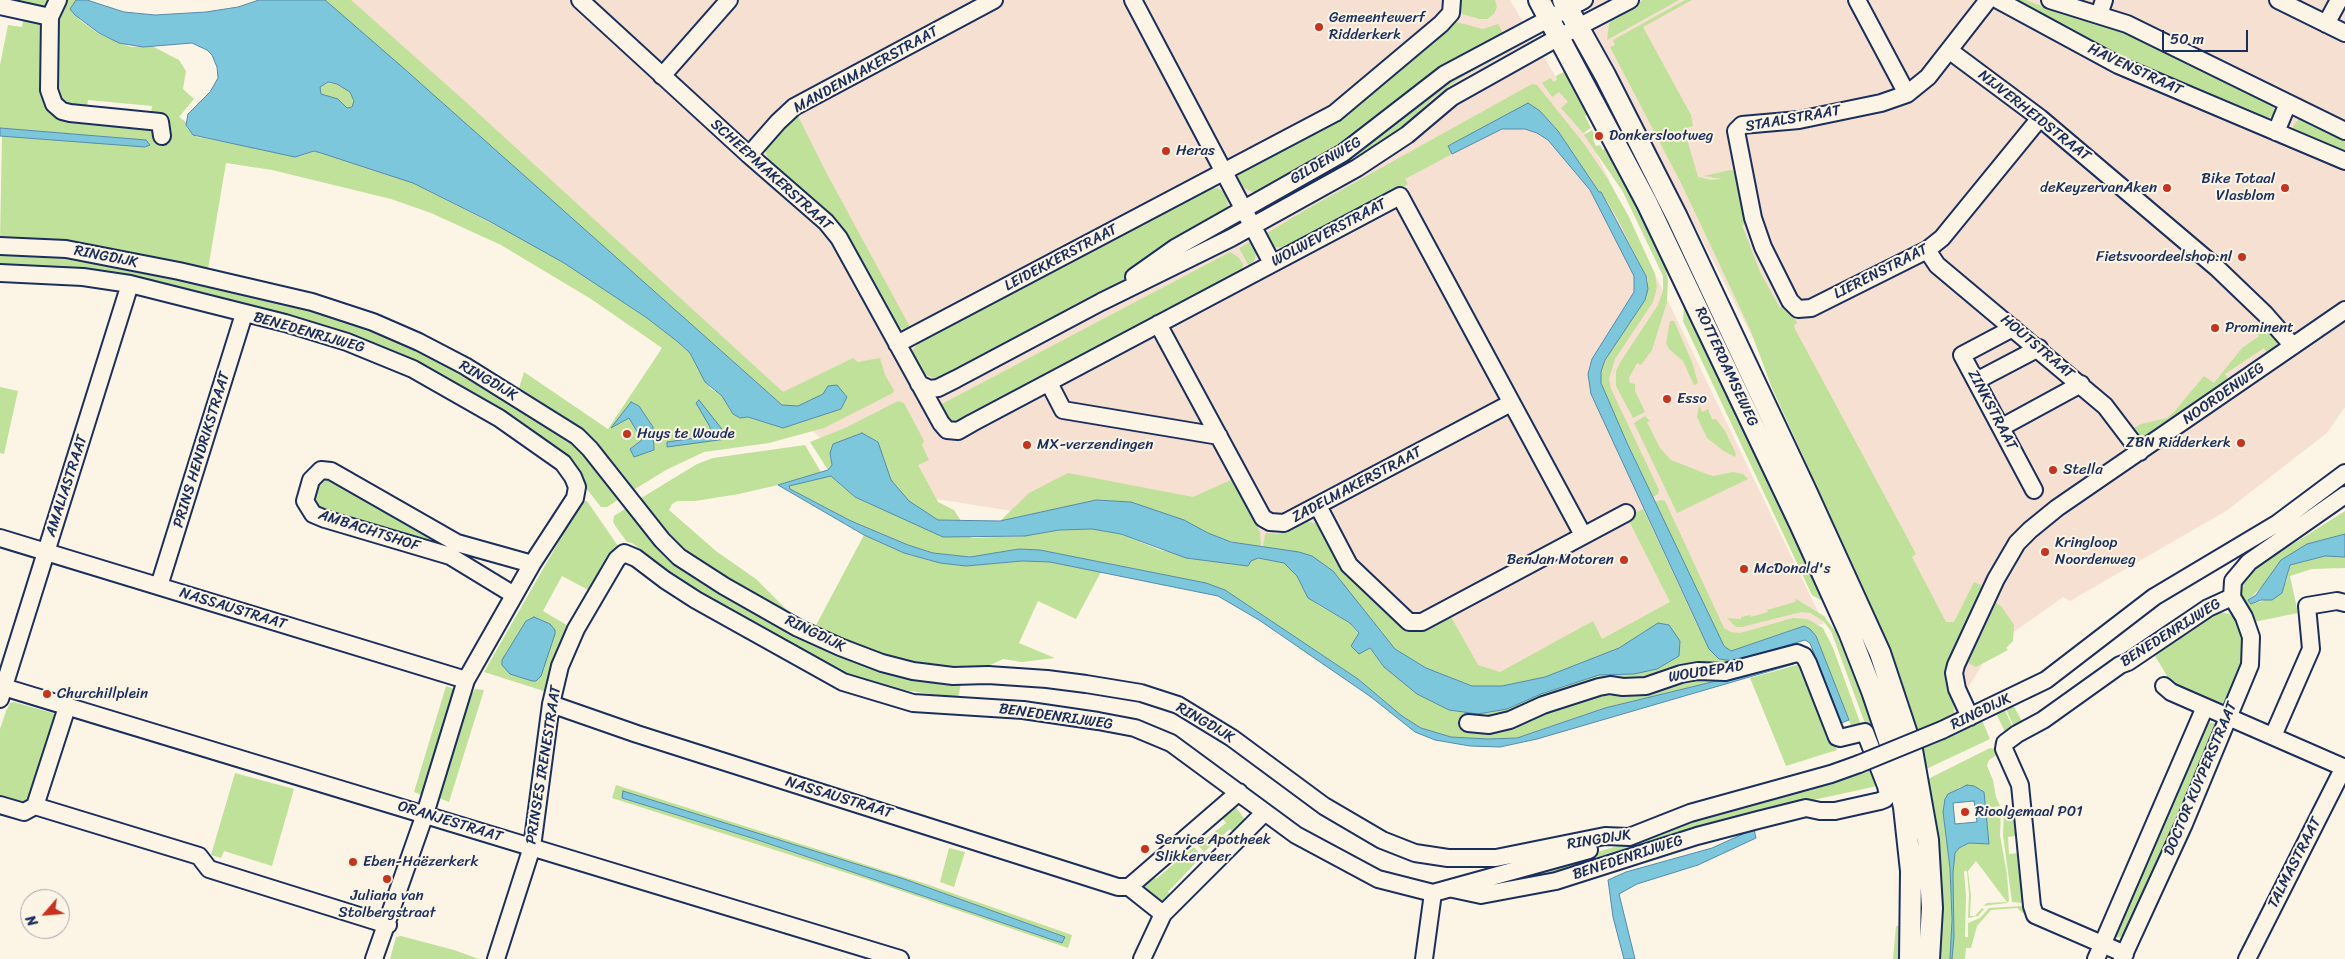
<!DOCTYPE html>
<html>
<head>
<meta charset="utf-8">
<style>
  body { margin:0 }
  #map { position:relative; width:2345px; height:959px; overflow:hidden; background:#fcf5e5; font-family:Sriracha,sans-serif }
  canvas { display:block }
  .north { position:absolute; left:20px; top:889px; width:50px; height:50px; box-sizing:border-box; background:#fcf5e5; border:1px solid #a2a6af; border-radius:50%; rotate:243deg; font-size:14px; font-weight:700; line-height:20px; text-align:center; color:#1b2f5e }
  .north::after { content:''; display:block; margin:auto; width:18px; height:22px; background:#c8321e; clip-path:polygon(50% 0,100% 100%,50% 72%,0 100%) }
  .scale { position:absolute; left:2162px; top:30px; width:86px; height:22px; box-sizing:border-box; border:2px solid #1b2f5e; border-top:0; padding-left:6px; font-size:15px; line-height:18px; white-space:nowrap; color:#1b2f5e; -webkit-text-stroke:4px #fcf5e5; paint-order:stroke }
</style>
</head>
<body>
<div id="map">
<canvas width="2345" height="959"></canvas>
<div class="north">N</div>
<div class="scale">50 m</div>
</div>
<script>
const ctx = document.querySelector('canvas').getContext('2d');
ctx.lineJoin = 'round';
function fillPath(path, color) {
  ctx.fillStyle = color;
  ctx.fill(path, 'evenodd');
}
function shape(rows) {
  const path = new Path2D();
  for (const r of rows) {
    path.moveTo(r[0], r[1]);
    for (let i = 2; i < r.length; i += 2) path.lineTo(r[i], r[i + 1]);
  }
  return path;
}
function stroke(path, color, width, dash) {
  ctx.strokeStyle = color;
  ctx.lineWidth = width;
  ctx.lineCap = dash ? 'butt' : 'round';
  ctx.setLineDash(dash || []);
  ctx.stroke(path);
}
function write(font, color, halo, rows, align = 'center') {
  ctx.font = font + ' Sriracha,sans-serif';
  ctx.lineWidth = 4;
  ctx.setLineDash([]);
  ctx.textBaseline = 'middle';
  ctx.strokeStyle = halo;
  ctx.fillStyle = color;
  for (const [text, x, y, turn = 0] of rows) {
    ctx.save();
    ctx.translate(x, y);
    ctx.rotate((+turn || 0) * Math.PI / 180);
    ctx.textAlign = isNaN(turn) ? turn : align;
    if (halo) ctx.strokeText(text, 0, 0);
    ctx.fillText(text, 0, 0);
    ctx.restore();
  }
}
fillPath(shape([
  [330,0,1510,0,1576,111,1824,624,1659,647,1520,690,1315,579,1063,519,879,490],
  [1578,0,2345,0,2345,407,2327,433,2226,511,2070,601,2063,597,1993,647,1961,699,1970,717,1932,752,1875,574]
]), '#f6e0d1');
fillPath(shape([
  [10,0,76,0,71,10,81,21,99,34,131,47,152,46,179,60,186,71,183,89,194,99,179,117,186,122,187,128,197,137,303,155,314,151,347,161,413,183,528,242,564,263,647,318,678,342,690,353,710,388,722,396,733,414,739,418,748,417,783,428,841,409,823,394,798,406,782,405,325,0,351,0,468,104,783,392,853,358,858,362,880,358,885,375,894,390,893,393,824,428,769,443,704,452,666,470,632,491,512,387,519,388,524,372,608,429,662,348,591,299,501,245,431,213,391,199,272,170,226,163,207,275,0,241,2,136,147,147,146,140,0,128,0,65,8,25,22,27,24,15],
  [88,100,152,106,151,113,87,107],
  [631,403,639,406,653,427,634,457,642,440,629,418,612,428],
  [1461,0,1495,0,1497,7,1494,14,1487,19,1480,19,1462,14,1458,10],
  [1643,0,1679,0,1607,40,1609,24,1614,16],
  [1685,0,1692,0,1643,27,1691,115,1693,126,1684,129,1698,177,1711,180,1722,179,1704,176,1730,170,1736,171,1749,222,1742,225,1760,272,1780,308,1787,304,1797,323,1794,325,1795,329,1916,554,1912,557,1946,622,1954,622,1974,582,1983,586,1986,581,1988,582,1953,700,1954,713,1932,737,1934,743,1981,718,1990,739,1924,770,1804,458,1772,388,1750,329,1682,185,1610,47,1615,45,1613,40],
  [2018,0,2026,0,2062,14,2115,25,2273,101,2274,114,2270,117,2264,118,2245,111,2129,64,2043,18],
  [1452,21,1483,29,1498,24,1505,36,1343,146,1264,191,1255,193,1244,188,1238,180,1238,175,1250,165],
  [1508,42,1512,50,1460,78,1433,98,1393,139,1273,208,1269,201,1424,93],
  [1569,69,1588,114,1585,116,1591,128,1583,133,1561,108,1568,102,1559,92,1552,97,1542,83,1551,78,1553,82,1557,80,1556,76],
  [325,83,337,84,350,92,354,101,352,107,347,108,340,100,321,94,320,87],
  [1532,84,1537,85,1585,145,1607,178,1628,215,1655,274,1657,287,1653,302,1615,359,1609,379,1611,389,1659,490,1658,494,1653,497,1604,393,1600,377,1608,354,1645,300,1648,280,1617,218,1601,192,1600,193,1558,131,1540,111,1448,145,1452,154,1405,179,1408,184,1288,248,1275,247,1269,239,1267,233,1307,209],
  [796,112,827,174,910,327,904,329,896,327,834,219,769,162,764,147],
  [2300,118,2345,140,2345,156,2294,133,2293,126],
  [1592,130,1596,137,1593,139,1596,146,1600,145,1603,150,1606,148,1620,174,1665,267,1668,280,1667,302,1652,350,1641,365,1637,363,1629,378,1630,383,1635,384,1635,391,1645,412,1633,418,1616,386,1616,371,1621,361,1658,305,1663,290,1663,276,1623,192,1584,135],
  [1217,188,1223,191,1227,198,1228,208,1224,215,1171,245,1112,288,939,380,921,373,912,357,913,350,920,341,1204,190],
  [1250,242,1256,253,1255,259,1250,268,1239,248],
  [0,250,54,251,320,308,446,361,587,452,624,496,607,507,601,507,582,483,582,473,516,421,295,321,0,269],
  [1230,252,1238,257,1243,264,1242,273,955,424,947,422,938,406],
  [1688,303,1829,605,1812,595,1683,321,1684,306],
  [1670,321,1674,321,1692,362,1698,383,1694,385,1683,361,1669,349,1666,343],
  [2266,325,2275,335,2277,341,2276,349,2269,355,2264,348,2225,374,2230,382,2225,385,2220,384,2180,412,2179,417,2172,417,2160,425,2159,432,2146,438,2140,437,2130,430,2141,424,2167,418,2174,412,2204,376,2214,383,2242,348,2259,336,2252,326],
  [0,387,18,391,4,454,0,453],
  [898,401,904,403,924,441,922,445,929,460,918,465,938,502,954,510,961,521,938,520,909,502,891,480,878,442,862,433,833,444,830,453,832,465,828,470,810,442,847,427],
  [1699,405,1702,412,1708,409,1712,419,1716,419,1725,431,1736,454,1735,457,1724,451,1707,438,1697,417],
  [1645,416,1650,421,1647,422,1660,448,1671,460,1707,474,1713,476,1733,472,1743,474,1748,479,1677,513,1634,423],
  [805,445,821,472,778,485,739,494,695,501,677,501,672,504,669,510,716,551,756,579,802,625,714,572,672,542,638,500,697,464,713,458],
  [1068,473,1193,497,1233,479,1260,532,1261,547,1219,539,1184,520,1131,502,1096,500,1000,521,1029,493],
  [323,476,450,544,447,550,319,512,310,492],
  [831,476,855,497,883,509,973,538,1025,536,1059,530,1092,529,1121,534,1160,550,1242,565,1248,566,1251,561,1258,558,1284,563,1297,576,1318,605,1350,623,1384,667,1507,709,1541,694,1599,675,1634,674,1658,623,1619,648,1545,677,1502,686,1472,686,1426,668,1395,649,1333,571,1312,556,1299,552,1263,547,1265,535,1266,533,1278,534,1304,521,1319,524,1403,625,1450,615,1478,665,1500,672,1593,621,1602,639,1670,602,1627,517,1643,509,1697,625,1719,659,1734,661,1729,668,1711,674,1712,682,1605,708,1516,738,1488,739,1451,737,1421,728,1402,716,1358,679,1225,590,1206,583,1040,550,1019,549,970,557,933,553,908,545,851,521,790,489,788,486],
  [1661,500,1665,501,1724,628,1731,632,1740,633,1793,618,1807,619,1823,628,1833,648,1861,725,1853,731,1816,636,1803,626,1731,651,1724,646,1655,502],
  [582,501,587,501,618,546,613,550,592,592,562,576,543,611,570,627,547,692,484,672],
  [631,505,650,530,792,628,962,679,958,698,890,688,846,676,688,588,647,558,639,548,632,543,627,542,616,527,613,522,614,516],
  [2345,511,2345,534,2307,544,2248,600,2251,604,2263,601,2286,582,2290,565,2325,556,2345,557,2345,568,2312,569,2290,576,2298,613,2254,622,2239,592,2247,573],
  [864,535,904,553,940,563,966,566,1022,561,1050,562,1101,572,1076,619,1038,601,1019,643,1055,658,1022,662,1003,659,978,671,911,667,814,629],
  [1796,599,1824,616,1836,632,1856,682,1871,706,1893,782,1874,748,1831,631,1823,621,1810,613,1801,612,1742,627,1736,627,1727,618,1741,619,1741,617,1750,615,1751,617,1768,612,1767,610,1795,602],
  [1996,603,2002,607,2014,625,2013,641,2006,648,2008,650,1976,667,1968,663],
  [2220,612,2229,614,2239,622,2246,641,2247,658,2225,710,2172,684,2155,656,2200,619],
  [1797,665,1803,665,1806,672,1837,750,1786,766,1750,678],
  [446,686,454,689,422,795,414,792],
  [475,689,484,690,449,802,439,798,470,698],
  [14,702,56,714,57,719,31,810,0,804,0,729,6,711,10,703],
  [2012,703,2023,723,2014,727,2005,707],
  [2004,708,2013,728,2005,732,1995,711],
  [2208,722,2219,724,2128,936,2112,938],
  [1990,748,1997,749,2000,753,1989,760,1987,766,1993,780,1996,797,2000,806,1985,808,1984,792,1980,789,1959,787,1944,822,1950,868,1952,936,1950,959,1936,959,1926,780],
  [1875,763,1882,785,1790,805,1551,876,1483,890,1488,882,1622,845,1706,815],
  [235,773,294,789,272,866,224,851,221,858,211,855],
  [616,785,926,884,1072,935,1068,948,875,882,612,798],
  [623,792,904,879,1065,937,1062,943,752,838,622,798],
  [1234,805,1247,822,1235,834,1230,829,1204,852,1198,845,1226,823,1221,816],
  [2013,810,2016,836,2008,837,2009,854,2018,853,2023,903,2012,902,2003,835,2004,811],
  [2001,811,2000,835,2007,875,2009,901,2006,903,1983,906,1987,903,2007,902,1976,861,1968,871,1971,896,1970,916,1975,916,1982,908,1984,909,1978,916,1968,918,1969,894,1967,871,1964,871,1966,896,1965,937,1968,937,1968,923,1980,918,1989,908,2023,906,2024,914,2017,908,1991,910,1977,926,1971,948,1966,948,1965,959,1952,959,1954,921,1953,861,1955,853,1958,848,1969,843,1988,844,1986,814],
  [1194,847,1202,856,1168,892,1173,897,1166,902,1160,903,1146,893,1143,882,1150,873,1156,879],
  [949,848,965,852,954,887,940,882],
  [1896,926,1904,927,1902,959,1893,959],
  [401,936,454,950,479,959,390,959,396,937]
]), '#c0e19a');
const water = shape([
  [76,0,87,0,124,12,155,15,206,12,238,7,259,0,325,0,400,65,782,405,798,406,823,394,828,386,837,385,847,397,841,409,783,428,748,417,740,418,733,414,722,396,705,382,690,353,678,342,647,318,564,263,489,221,413,183,321,153,314,151,295,157,193,135,186,125,188,114,210,92,218,78,217,67,212,55,207,50,192,43,143,47,119,43,99,33,75,15,70,9,76,0],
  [328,82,337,84,350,92,354,101,352,107,347,108,338,99,321,94,320,87,328,82],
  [1528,103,1540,111,1558,131,1599,192,1601,192,1646,276,1648,289,1645,300,1605,360,1601,372,1601,383,1627,443,1724,646,1731,651,1804,626,1810,629,1816,636,1849,720,1841,723,1810,643,1805,640,1734,661,1719,659,1709,649,1591,394,1588,374,1592,359,1634,292,1634,276,1590,190,1548,140,1537,133,1525,129,1502,129,1452,154,1448,146,1528,103],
  [0,128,146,140,150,145,145,147,0,136,0,128],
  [699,400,725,433,726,439,667,447,667,442,703,437,710,432,710,427,696,403,699,400],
  [631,402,639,406,653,427,654,450,634,457,630,449,642,440,629,418,611,428,631,402],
  [862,433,878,442,891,480,909,501,938,520,1000,521,1096,500,1131,502,1184,520,1208,533,1231,542,1299,552,1312,556,1333,571,1395,649,1426,668,1472,686,1502,686,1545,677,1619,648,1658,623,1669,625,1680,641,1679,656,1657,669,1634,674,1599,675,1541,694,1507,709,1478,714,1449,710,1417,694,1384,667,1370,648,1359,654,1351,646,1359,633,1350,623,1308,598,1297,576,1284,563,1258,558,1251,561,1248,566,1186,558,1121,534,1092,529,1059,530,1025,536,943,537,855,497,831,476,789,486,790,489,851,521,908,545,933,553,970,557,1019,549,1040,550,1206,583,1225,590,1358,679,1402,716,1421,728,1451,737,1488,739,1517,738,1605,708,1712,682,1792,659,1794,664,1537,739,1500,747,1470,746,1435,740,1415,732,1371,697,1259,620,1218,596,1050,562,1022,561,966,566,940,563,904,553,864,535,778,485,828,470,832,465,830,453,833,444,862,433],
  [2345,534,2345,557,2325,556,2290,565,2282,593,2272,600,2261,600,2251,604,2248,600,2256,595,2281,560,2307,544,2345,534],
  [534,617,550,624,555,630,555,634,541,676,536,681,532,681,510,674,502,665,502,660,526,621,534,617],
  [1967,785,1974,786,1984,792,1989,844,1969,843,1959,848,1955,853,1953,873,1954,937,1952,959,1950,959,1952,920,1950,868,1943,812,1945,799,1948,794,1967,785],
  [1974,801,1977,822,1955,824,1953,803,1974,801],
  [623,791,904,879,1065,937,1062,943,752,838,622,798,623,791],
  [1754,829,1756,838,1698,865,1637,884,1619,894,1635,959,1624,959,1613,917,1608,880,1626,872,1712,848,1754,829]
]);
fillPath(water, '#7dc7dd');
stroke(water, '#568aaa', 1);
const minor = shape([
  [580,0,749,155,826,222,839,238,941,423,947,430,958,431,972,423,1400,196,1583,535],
  [1133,0,1272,263],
  [1857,0,1907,94],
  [1988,0,1928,77,1907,94,1881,103,1799,120,1742,125,1736,131,1753,218,1763,247,1790,301,1798,309,1811,308,1927,250,1942,238,2040,118],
  [1998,0,2118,65,2345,161],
  [2050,0,2127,24,2345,131],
  [2278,0,2345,33],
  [0,6,50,17,58,0],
  [2099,15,2104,0],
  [50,17,49,90,54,104,62,111,70,113,160,122,162,136],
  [2326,24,2339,0],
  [1950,51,2040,118,2217,268,2265,314,2293,346],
  [662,76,729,0],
  [2276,132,2288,103],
  [749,155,778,122,794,107,994,0],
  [0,246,66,249,179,271,312,302,373,322,419,342,465,366,577,436,590,449,662,540,679,557,724,586,798,628,840,647,882,663,913,671,953,676,988,675,1047,679,1086,684,1141,693,1178,705,1232,738,1324,806,1382,840,1415,853,1448,858,1496,858,1605,836,1629,837,1690,813,1831,774,1859,764],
  [1927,250,1937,265,2105,406,2140,452],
  [0,273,83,277,130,284,285,323,347,342,413,369,499,418,563,463,573,477,577,487,575,498,532,564,466,680,425,814,374,959],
  [1134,277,1175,248,1343,153,1445,74,1584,0],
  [1158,324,1263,518,1270,522,1284,523,1511,403],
  [2013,328,1962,355,2034,490],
  [897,344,1335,113,1441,24,1451,13,1452,0],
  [1976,381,2039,348],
  [1049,383,1063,410,1219,436],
  [919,384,930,389,938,388,956,379,1101,302,1231,238,1357,168,1407,135,1452,97,1559,37,1630,0],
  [2002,427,2081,384],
  [1318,506,1349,565,1409,622,1422,622,1626,513],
  [0,538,466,680],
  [159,586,244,314],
  [514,595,450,556,325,519,313,514,305,501,311,480,321,470,331,471,457,543,532,564],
  [0,686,900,959],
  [2164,686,2171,692,2345,768],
  [0,699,130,284],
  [551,704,637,734,1118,887,1129,887],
  [1970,717,1957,689,1954,673,1956,665,1996,579,2017,543,2030,530,2057,508,2345,310],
  [1942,730,2046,680,2154,597,2278,523,2345,473],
  [2273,736,2311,649,2307,606,2337,601,2345,603],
  [0,805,24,812,35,806,67,707],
  [35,806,199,856,209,869,388,925],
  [1453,889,1481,895,1556,881,1697,836,1758,820,1806,808,1820,811,1835,811,1880,801,1885,799,1888,795,1886,786,1865,732,1840,738,1837,737,1808,663,1804,656,1797,653,1725,672,1698,671,1681,674,1646,686,1623,687,1610,685,1599,687,1543,705,1510,720,1489,725,1468,723],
  [1163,914,1129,887,1239,792],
  [2125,954,2035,915,2032,906,2020,785,2004,749,2005,743,2017,734,2043,720,2120,665,2128,662,2208,608,2232,597],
  [496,959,532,847,551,704,560,666,576,629,617,559,624,553,636,558,665,580,696,600,843,682,913,703,1023,710,1098,721,1135,728,1171,743,1296,835,1378,879,1433,893,1589,850],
  [1142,959,1163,914,1264,813],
  [1424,959,1433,893],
  [2096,959,2205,707],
  [2122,959,2184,824,2250,665,2251,637,2244,617,2232,597,2233,581,2249,562,2345,495],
  [2247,959,2344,767]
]);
const major = shape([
  [1539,0,1647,203,1800,524,1849,632,1872,691,1890,744],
  [1563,0,1605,75,1677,217,1807,493,1880,653,1908,737],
  [1912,750,1928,840,1932,908,1929,959],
  [1893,758,1904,807,1911,871,1910,959]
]);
stroke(minor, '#1b2f5e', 20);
stroke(major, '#1b2f5e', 24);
stroke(minor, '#fcf5e5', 16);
stroke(major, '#fcf5e5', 20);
const minorBridge = shape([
  [1859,764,1942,730]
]);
stroke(minorBridge, '#1b2f5e', 20, []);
stroke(minorBridge, '#fcf5e5', 16);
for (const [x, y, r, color] of [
  [1319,27,5,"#c8321e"],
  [1599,136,5,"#c8321e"],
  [1166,151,5,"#c8321e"],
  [2167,188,5,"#c8321e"],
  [2285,188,5,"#c8321e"],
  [2242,257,5,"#c8321e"],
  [2215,328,5,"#c8321e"],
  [1667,399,5,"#c8321e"],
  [627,434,5,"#c8321e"],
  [2241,443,5,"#c8321e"],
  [1027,445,5,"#c8321e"],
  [2053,470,5,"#c8321e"],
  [2045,552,5,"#c8321e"],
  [1624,560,5,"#c8321e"],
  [1744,569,5,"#c8321e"],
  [47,694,5,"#c8321e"],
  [1965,812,5,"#c8321e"],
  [1145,849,5,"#c8321e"],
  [353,862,5,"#c8321e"],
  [387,879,5,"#c8321e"]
]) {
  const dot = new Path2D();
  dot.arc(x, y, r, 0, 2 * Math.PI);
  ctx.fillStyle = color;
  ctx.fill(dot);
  stroke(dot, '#fcf5e5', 2);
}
write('15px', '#1b2f5e', '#fcf5e5', [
  ["Gemeentewerf",1329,18],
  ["Ridderkerk",1329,35],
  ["Donkerslootweg",1609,136],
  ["Heras",1176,151],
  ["Bike Totaal",2275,179,"right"],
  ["Vlasblom",2275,196,"right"],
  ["deKeyzervanAken",2157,188,"right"],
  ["Fietsvoordeelshop.nl",2232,257,"right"],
  ["Prominent",2225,328],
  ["Esso",1677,399],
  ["Huys te Woude",637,434],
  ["ZBN Ridderkerk",2231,443,"right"],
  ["MX-verzendingen",1037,445],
  ["Stella",2063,470],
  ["Kringloop",2055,543],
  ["Noordenweg",2055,560],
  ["BenJan Motoren",1614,560,"right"],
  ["McDonald's",1754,569],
  ["Churchillplein",57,694],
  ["Rioolgemaal P01",1975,812],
  ["Service Apotheek",1155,840],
  ["Slikkerveer",1155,857],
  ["Eben-Haëzerkerk",363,862],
  ["Juliana van",387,896,"center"],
  ["Stolbergstraat",387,913,"center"]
], 'left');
write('15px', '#1b2f5e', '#fcf5e5', [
  ["MANDENMAKERSTRAAT",866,70,-29],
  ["HAVENSTRAAT",2135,70,25],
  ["NIJVERHEIDSTRAAT",2034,116,38],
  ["STAALSTRAAT",1793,119,-10],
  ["GILDENWEG",1326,161,-30],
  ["SCHEEPMAKERSTRAAT",771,175,42],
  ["WOLWEVERSTRAAT",1329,233,-28],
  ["RINGDIJK",106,257,11],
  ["LEIDEKKERSTRAAT",1061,258,-28],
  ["LIERENSTRAAT",1881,272,-27],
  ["BENEDENRIJWEG",309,333,16],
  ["HOUTSTRAAT",2037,347,40],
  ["ROTTERDAMSEWEG",1726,367,65],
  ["RINGDIJK",488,381,30],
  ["NOORDENWEG",2224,394,-35],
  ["ZINKSTRAAT",1992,410,62],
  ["PRINS HENDRIKSTRAAT",202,450,-73],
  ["ZADELMAKERSTRAAT",1357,485,-28],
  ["AMALIASTRAAT",67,486,-72],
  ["AMBACHTSHOF",369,531,18],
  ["NASSAUSTRAAT",233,609,17],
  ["BENEDENRIJWEG",2171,633,-32],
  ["RINGDIJK",815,634,26],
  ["WOUDEPAD",1706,672,-9],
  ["RINGDIJK",1981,712,-26],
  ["BENEDENRIJWEG",1056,717,8],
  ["RINGDIJK",1205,723,30],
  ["PRINSES IRENESTRAAT",544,765,-81],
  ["DOCTOR KUYPERSTRAAT",2201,779,-67],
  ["NASSAUSTRAAT",839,798,17],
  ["ORANJESTRAAT",450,822,17],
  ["RINGDIJK",1599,840,-9],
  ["BENEDENRIJWEG",1628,858,-18],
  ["TALMASTRAAT",2295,863,-63]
]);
</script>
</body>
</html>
